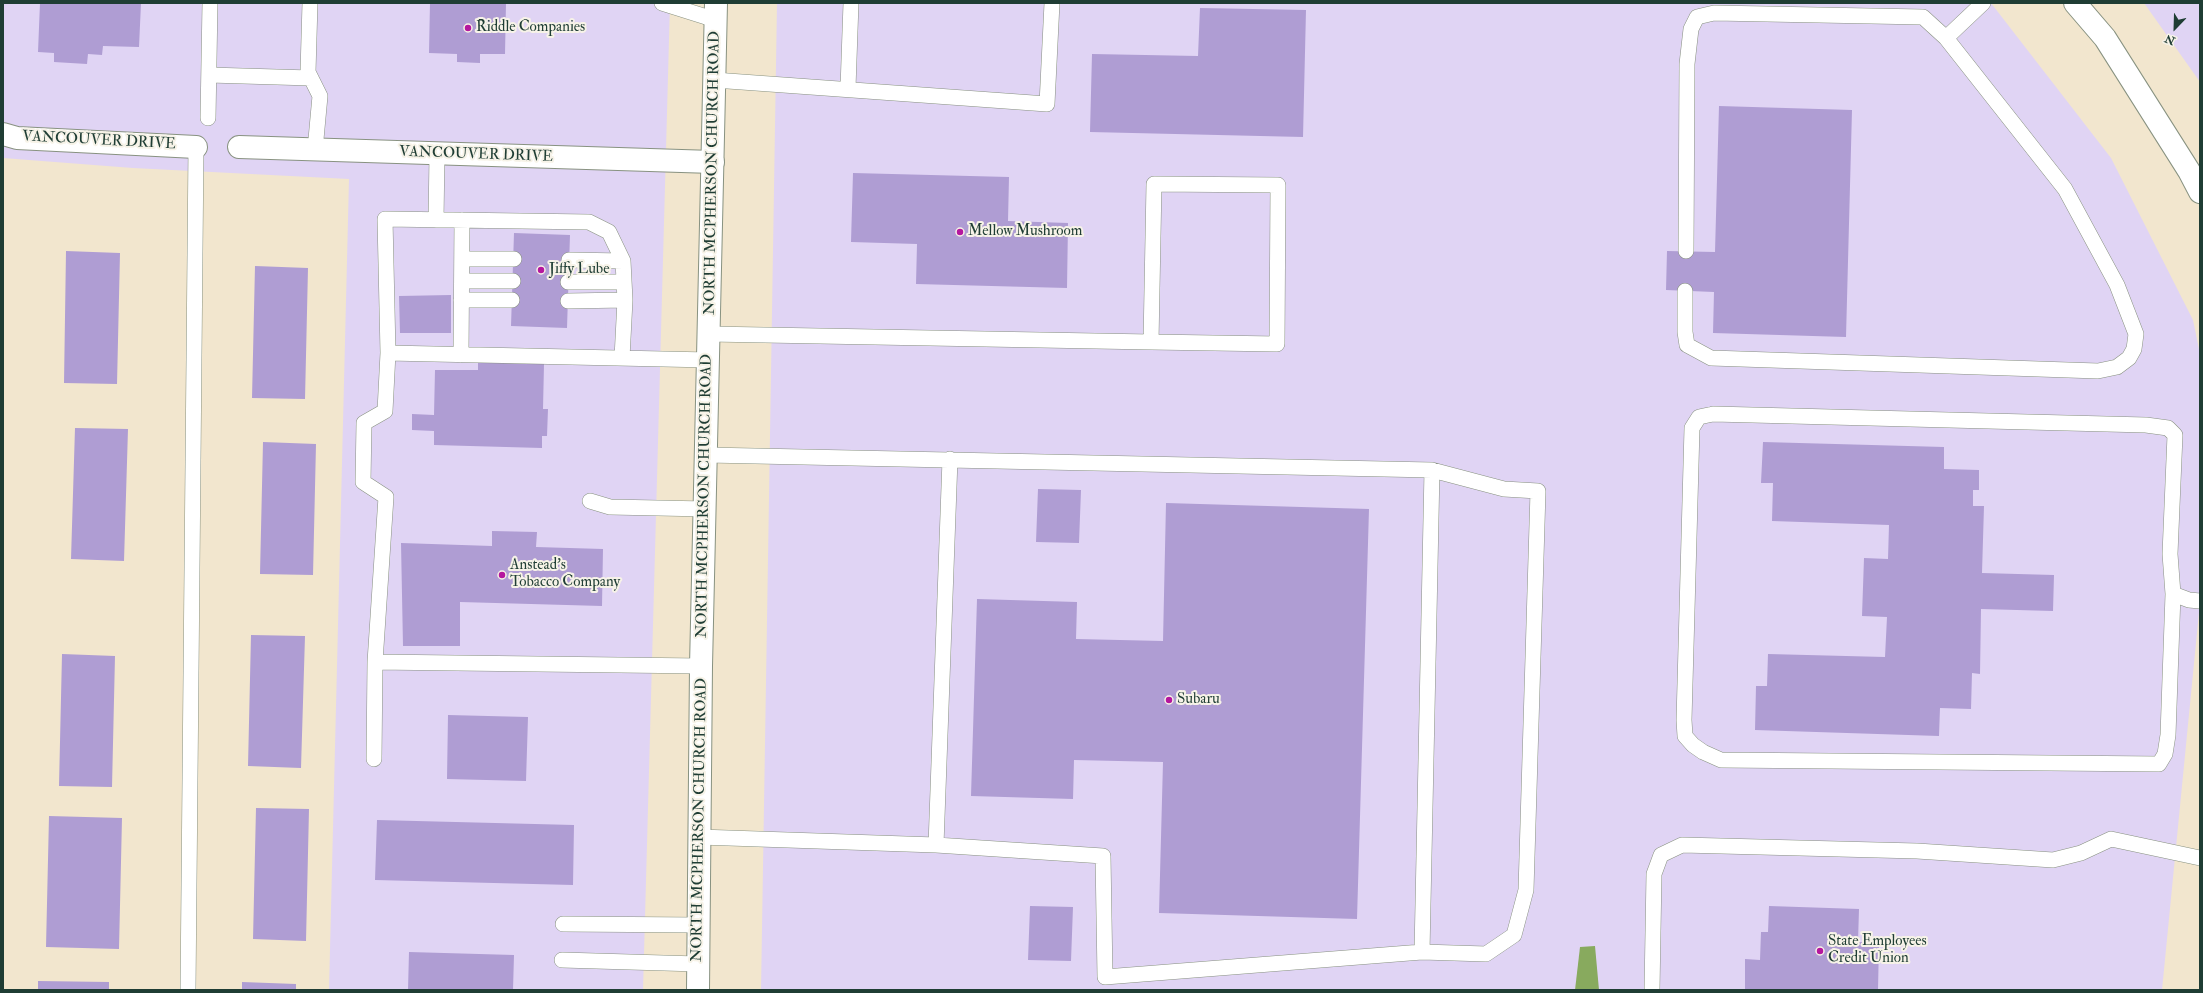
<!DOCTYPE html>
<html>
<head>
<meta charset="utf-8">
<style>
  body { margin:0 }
  #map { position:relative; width:2203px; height:993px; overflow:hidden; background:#f2e6ce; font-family:"IM FELL Double Pica",serif }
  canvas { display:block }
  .frame { position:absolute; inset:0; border:4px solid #1f3d34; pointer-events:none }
  .north { position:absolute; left:2155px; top:8px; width:40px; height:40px; -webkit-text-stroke:3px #f7f3e8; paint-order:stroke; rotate:203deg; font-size:11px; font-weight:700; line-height:16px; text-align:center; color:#1f3d34 }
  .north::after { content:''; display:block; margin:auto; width:14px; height:18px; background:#1f3d34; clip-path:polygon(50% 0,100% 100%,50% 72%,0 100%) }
</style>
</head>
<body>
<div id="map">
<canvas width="2203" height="993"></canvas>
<div class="frame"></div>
<div class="north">N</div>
</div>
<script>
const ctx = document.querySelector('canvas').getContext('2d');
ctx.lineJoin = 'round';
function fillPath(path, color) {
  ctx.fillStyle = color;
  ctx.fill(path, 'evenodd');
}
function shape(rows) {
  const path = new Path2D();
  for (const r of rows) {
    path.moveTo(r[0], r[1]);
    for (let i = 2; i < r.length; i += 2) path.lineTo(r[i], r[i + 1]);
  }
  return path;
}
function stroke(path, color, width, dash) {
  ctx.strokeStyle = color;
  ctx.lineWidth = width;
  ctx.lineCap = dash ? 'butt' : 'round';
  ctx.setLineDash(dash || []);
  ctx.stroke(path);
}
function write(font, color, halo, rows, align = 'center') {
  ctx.font = font + ' "IM FELL Double Pica",serif';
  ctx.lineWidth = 4;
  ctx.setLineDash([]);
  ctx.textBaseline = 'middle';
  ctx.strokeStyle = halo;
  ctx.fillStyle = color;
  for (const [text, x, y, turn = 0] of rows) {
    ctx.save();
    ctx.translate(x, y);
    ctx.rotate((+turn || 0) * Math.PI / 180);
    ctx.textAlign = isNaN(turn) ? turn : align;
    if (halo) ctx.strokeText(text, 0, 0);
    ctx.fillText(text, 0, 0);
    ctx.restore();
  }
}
fillPath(shape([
  [3,3,670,3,643,990,329,990,349,179,133,168,3,158],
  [777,3,1991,3,2111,158,2193,320,2200,354,2200,602,2162,990,761,990],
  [2144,3,2200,3,2200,82]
]), '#e0d4f4');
fillPath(shape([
  [1595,946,1599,990,1575,990,1580,947]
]), '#88aa5e');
fillPath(shape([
  [40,3,141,3,139,47,103,46,102,55,88,54,87,64,54,62,54,53,38,52],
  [430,3,506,3,505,54,480,54,480,63,457,62,457,54,429,53],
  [1200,8,1306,10,1303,137,1090,132,1092,54,1198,56],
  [1719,106,1852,110,1846,337,1713,333,1714,292,1666,290,1667,251,1715,252],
  [853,173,1009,177,1008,221,1068,223,1067,288,916,284,917,244,851,242],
  [514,233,570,235,567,328,511,326],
  [66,251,120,253,117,384,64,383],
  [255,266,308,268,305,399,252,398],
  [451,295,451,333,400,333,399,296],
  [478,362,544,364,543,409,548,409,547,436,542,436,542,448,434,445,434,431,412,430,412,414,434,415,435,370,478,370],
  [75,428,128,429,124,561,71,559],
  [263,442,316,444,313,575,260,574],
  [1763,442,1944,447,1944,469,1979,470,1979,490,1973,490,1973,506,1984,506,1982,573,2054,575,2053,611,1981,609,1980,674,1972,673,1971,709,1940,708,1939,736,1755,730,1756,686,1767,686,1768,654,1885,657,1887,617,1862,616,1864,558,1888,559,1889,525,1772,521,1773,483,1761,483],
  [1038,489,1081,490,1079,543,1036,542],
  [1166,503,1369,509,1357,919,1159,913,1163,762,1074,760,1073,799,971,796,977,599,1077,602,1076,639,1163,641],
  [492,531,537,532,536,547,603,549,602,606,460,602,460,646,403,646,401,543,492,546],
  [251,635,305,636,301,768,248,766],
  [62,654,115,656,112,787,59,786],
  [448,715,528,717,526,781,447,779],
  [256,808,309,809,306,941,253,939],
  [49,816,122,818,119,949,46,947],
  [377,820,574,825,573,885,375,880],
  [1030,906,1073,907,1071,961,1028,960],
  [1769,906,1859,909,1858,942,1879,943,1878,990,1745,990,1745,959,1760,960,1761,932,1768,932],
  [409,952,514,955,513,990,408,990],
  [38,981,109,982,109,990,38,990],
  [242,982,296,984,296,990,242,990]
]), '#af9dd3');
const service = shape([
  [310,3,308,72,320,96,315,150],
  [662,3,716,20],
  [209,75,311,78],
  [714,80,1047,104,1052,3],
  [848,88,851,3],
  [208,118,210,3],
  [436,220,437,155],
  [1686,251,1687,64,1691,29,1697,17,1714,13,1923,17,1946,38,1983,3],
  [462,259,514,259],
  [569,260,623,261],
  [462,281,513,281],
  [568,282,624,282],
  [1685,291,1685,332,1687,345,1711,358,2098,371,2117,367,2129,358,2134,349,2136,334,2117,285,2065,189,1946,38],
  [461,300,512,300],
  [568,301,625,300],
  [709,334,1151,342,1277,344,1278,185,1154,184,1151,342],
  [388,353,709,360],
  [461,355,462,220],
  [1713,414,2146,425,2168,428,2175,435,2170,554,2173,594,2168,735,2165,754,2159,764,1721,760,1703,752,1693,745,1685,736,1684,720,1692,428,1699,417,1713,414],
  [590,501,610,507,706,509],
  [2173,594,2189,600,2200,601],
  [375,662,701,666],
  [374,759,375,662,386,497,363,482,364,423,385,411,388,353,385,219,589,222,609,232,623,261,625,300,622,358],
  [699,837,936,845,1103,856,1105,977,1422,952,1486,954,1514,935,1526,890,1538,491,1504,489,1432,470,707,455],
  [936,845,950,459],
  [563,924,698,925],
  [1422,952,1432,470],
  [562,960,698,964],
  [188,990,196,147],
  [1652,990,1654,874,1661,855,1682,845,1917,851,2053,860,2081,853,2111,839,2200,858]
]);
const minor = shape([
  [3,134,17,138,196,147],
  [239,147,713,162]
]);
const tertiary = shape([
  [2075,3,2105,38,2189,171,2200,192]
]);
const secondary = shape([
  [698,990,701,666,716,3]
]);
stroke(service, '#889281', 16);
stroke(minor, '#889281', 24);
stroke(tertiary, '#889281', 24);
stroke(secondary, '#889281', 24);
stroke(service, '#fff', 15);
stroke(minor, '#fff', 22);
stroke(tertiary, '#fff', 22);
stroke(secondary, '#fff', 22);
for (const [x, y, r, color] of [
  [468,28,4,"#b5179e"],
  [960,232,4,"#b5179e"],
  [541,270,4,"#b5179e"],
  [502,575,4,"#b5179e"],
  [1169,700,4,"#b5179e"],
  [1820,951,4,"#b5179e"]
]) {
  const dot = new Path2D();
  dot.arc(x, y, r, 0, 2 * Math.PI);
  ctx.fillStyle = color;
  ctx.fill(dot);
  stroke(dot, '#f7f3e8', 1.5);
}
write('15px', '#1f3d34', '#f7f3e8', [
  ["Riddle Companies",476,28],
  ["Mellow Mushroom",968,232],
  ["Jiffy Lube",549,270],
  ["Anstead's",510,566],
  ["Tobacco Company",510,583],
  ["Subaru",1177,700],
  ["State Employees",1828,942],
  ["Credit Union",1828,959]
], 'left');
write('15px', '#1f3d34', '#f7f3e8', [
  ["VANCOUVER DRIVE",99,141,3],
  ["VANCOUVER DRIVE",476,155,2],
  ["NORTH MCPHERSON CHURCH ROAD",713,173,-89],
  ["NORTH MCPHERSON CHURCH ROAD",705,496,-89],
  ["NORTH MCPHERSON CHURCH ROAD",700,820,-89]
]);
</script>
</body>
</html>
